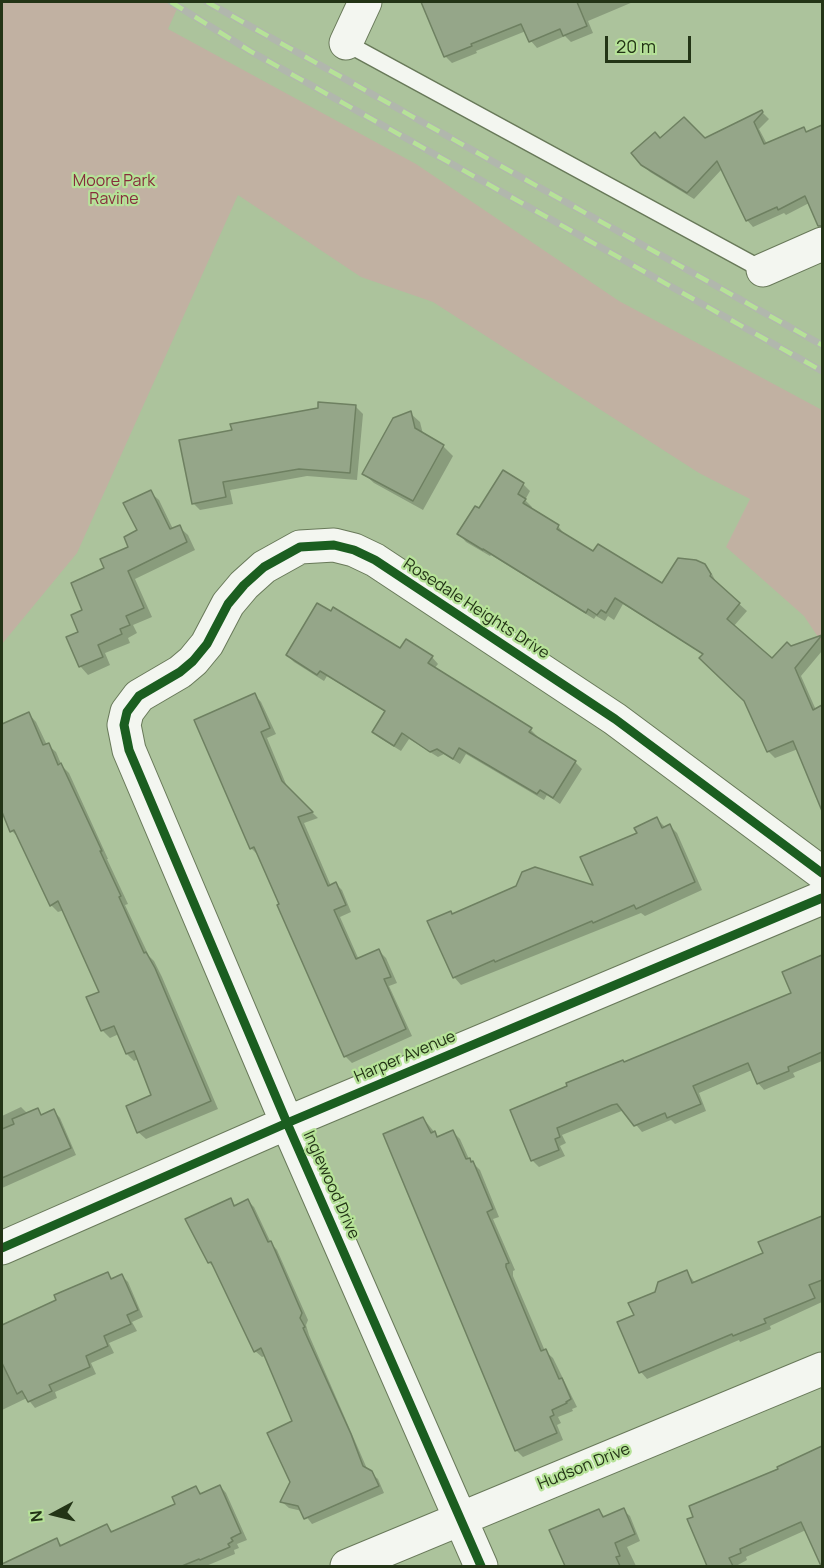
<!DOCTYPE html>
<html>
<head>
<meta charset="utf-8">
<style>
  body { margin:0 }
  #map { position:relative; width:824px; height:1568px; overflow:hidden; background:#acc39c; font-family:Manrope,sans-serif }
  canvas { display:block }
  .frame { position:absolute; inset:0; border:3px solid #233416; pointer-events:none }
  .north { position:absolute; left:24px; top:1484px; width:60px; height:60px; -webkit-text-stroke:4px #b6e298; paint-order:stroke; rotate:263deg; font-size:16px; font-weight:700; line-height:24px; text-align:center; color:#233416 }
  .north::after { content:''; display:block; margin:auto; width:21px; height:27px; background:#233416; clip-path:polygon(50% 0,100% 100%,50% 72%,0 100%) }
  .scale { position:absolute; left:605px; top:36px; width:86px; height:27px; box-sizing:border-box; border:3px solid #233416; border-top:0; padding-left:8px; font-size:18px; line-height:21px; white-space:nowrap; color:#233416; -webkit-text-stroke:4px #b6e298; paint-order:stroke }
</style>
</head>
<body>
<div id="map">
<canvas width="824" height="1568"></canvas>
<div class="frame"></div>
<div class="north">N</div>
<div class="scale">20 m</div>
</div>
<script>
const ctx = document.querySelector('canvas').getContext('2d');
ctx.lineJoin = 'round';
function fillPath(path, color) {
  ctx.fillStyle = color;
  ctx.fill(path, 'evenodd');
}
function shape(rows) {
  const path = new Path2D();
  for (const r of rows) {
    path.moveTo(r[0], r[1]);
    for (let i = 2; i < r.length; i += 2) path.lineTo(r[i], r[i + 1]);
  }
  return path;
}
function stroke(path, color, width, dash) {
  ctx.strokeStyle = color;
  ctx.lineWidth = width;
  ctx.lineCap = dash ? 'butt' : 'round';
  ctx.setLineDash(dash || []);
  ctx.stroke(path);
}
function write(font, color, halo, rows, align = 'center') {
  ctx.font = font + ' Manrope,sans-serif';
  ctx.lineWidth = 4.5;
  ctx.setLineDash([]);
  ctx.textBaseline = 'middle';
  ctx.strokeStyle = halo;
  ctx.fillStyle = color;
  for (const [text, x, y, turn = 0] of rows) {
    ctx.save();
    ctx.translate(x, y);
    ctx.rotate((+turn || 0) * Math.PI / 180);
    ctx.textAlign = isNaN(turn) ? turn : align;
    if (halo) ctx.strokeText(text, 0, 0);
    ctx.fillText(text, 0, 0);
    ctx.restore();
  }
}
fillPath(shape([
  [2,2,180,2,168,29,416,164,619,301,822,410,822,643,804,616,726,547,750,499,699,473,433,302,361,277,238,195,77,553,2,644]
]), '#c1b1a2');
fillPath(shape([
  [432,2,633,2,588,21,593,33,571,42,565,36,537,48,531,41,526,31,476,51,477,53,452,63,446,57,424,5],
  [762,112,769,119,759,129,767,144,804,129,808,133,822,126,822,203,815,206,811,202,786,215,784,213,753,227,747,220,722,169,694,199,650,172,642,164,660,139,705,140],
  [355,406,363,414,357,480,307,476,230,490,233,504,200,510,193,503,181,442],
  [410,413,420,422,423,434,443,446,453,456,423,510,374,483,364,474],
  [523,484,530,491,525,500,532,507,531,509,558,526,565,535,594,553,663,585,704,566,712,574,717,584,747,611,733,627,772,660,791,647,822,637,822,651,801,676,816,710,819,709,822,712,822,793,821,794,798,749,775,758,768,751,746,700,704,655,623,604,614,620,608,616,605,621,596,616,594,619,491,555,490,556,466,542,459,534,479,510],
  [150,492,159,500,173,529,179,527,188,535,195,550,135,579,152,617,133,625,137,633,128,638,130,643,105,653,110,665,88,675,80,666,80,633,84,611,106,569,130,547,139,531],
  [400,650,432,657,438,664,434,669,531,730,537,736,536,738,575,762,582,769,560,804,547,795,544,800,466,754,460,764,444,754,438,757,409,739,401,751,380,738,374,732,386,712,327,676,324,681,294,662,287,655],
  [255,695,261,702,276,734,267,738,288,789,318,818,304,823,331,886,336,884,342,890,351,912,340,917,359,960,379,951,386,958,397,983,389,986,412,1036,352,1063,345,1056,258,855,251,848],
  [29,714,36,722,47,745,48,745,56,752,62,766,69,773,108,859,107,859,128,904,125,905,149,956,154,961,162,977,218,1109,146,1139,138,1132,153,1096,138,1059,134,1061,127,1054,119,1034,110,1038,103,1031,88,998,101,992,64,910,58,912,51,905,19,838,12,831,2,808,2,725],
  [657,819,666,828,670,826,677,833,702,890,645,916,641,913,461,985,454,977,453,915,596,887,639,834],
  [822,957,822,1061,793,1073,795,1077,764,1090,758,1083,752,1070,699,1093,706,1111,675,1124,671,1120,642,1132,624,1110,562,1135,566,1143,560,1146,565,1156,539,1167,532,1160,512,1111,793,994,784,973],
  [21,1107,28,1114,37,1110,43,1116,54,1111,60,1118,76,1155,2,1188,2,1116],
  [423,1118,439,1138,453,1132,460,1139,469,1159,480,1170,499,1217,493,1219,515,1270,513,1271,513,1276,545,1351,553,1358,577,1407,572,1409,573,1411,558,1417,561,1423,557,1425,563,1440,523,1457,516,1450],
  [230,1200,236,1206,248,1201,254,1207,271,1243,277,1250,308,1320,306,1325,309,1335,368,1471,378,1479,384,1493,312,1524,302,1511,289,1508,282,1502,291,1482,294,1422,265,1356,262,1357,255,1351,215,1269,209,1262],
  [822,1218,822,1302,770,1326,771,1329,740,1342,739,1340,647,1379,641,1372,636,1316,656,1293,687,1272,695,1283,765,1254,760,1243],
  [107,1274,113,1279,121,1275,128,1282,143,1317,132,1322,137,1331,109,1343,114,1353,91,1363,96,1374,55,1392,57,1398,35,1408,27,1398,2,1410,2,1326,58,1301],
  [822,1451,822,1538,815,1541,806,1530,746,1557,747,1560,736,1566,709,1566,689,1520],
  [220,1486,226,1493,247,1540,237,1544,239,1548,234,1550,235,1554,206,1566,34,1566,28,1553,56,1540,63,1546,107,1526,114,1533,177,1504,196,1488,202,1494],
  [623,1510,630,1516,640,1541,627,1547,636,1566,567,1566,551,1531,599,1511,605,1517]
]), '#0003');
const building = shape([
  [421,2,577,2,587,26,563,36,560,29,529,42,521,24,471,44,472,46,444,57,421,2],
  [762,110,763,112,754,122,764,144,804,127,806,132,822,125,822,226,818,226,805,196,778,210,777,207,746,221,717,161,687,193,641,165,631,153,655,132,660,138,684,117,705,138,762,110],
  [318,402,356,405,350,473,299,469,223,482,226,497,192,504,179,440,232,430,230,424,318,408,318,402],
  [411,411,415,428,444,445,413,501,362,474,393,418,411,411],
  [503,470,524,483,518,494,526,499,523,503,559,525,557,529,593,551,598,544,662,583,678,558,696,560,705,564,711,574,710,576,740,603,727,619,772,658,787,642,791,646,822,635,795,668,813,710,822,705,822,811,793,741,767,752,744,701,699,658,703,654,615,598,606,613,601,610,597,615,588,609,586,613,483,549,483,550,457,534,475,506,479,508,503,470],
  [151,490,170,529,180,525,187,542,128,571,144,608,126,616,130,625,120,629,122,634,98,645,103,657,79,667,66,637,78,632,71,615,82,610,71,583,104,568,100,559,128,547,124,537,137,530,123,503,151,490],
  [317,603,331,611,333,607,400,648,406,639,433,656,428,663,532,728,529,732,576,761,553,798,540,790,537,794,459,748,453,759,437,749,430,752,402,733,394,746,372,732,385,711,320,671,317,675,286,655,317,603],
  [255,693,270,728,261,732,282,781,313,812,298,817,328,886,336,882,346,905,334,910,356,959,379,949,391,977,384,979,406,1029,344,1057,277,905,279,904,254,847,250,849,194,720,255,693],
  [29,712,43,745,49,743,58,765,61,763,102,851,100,851,121,896,119,897,144,953,146,952,155,968,211,1101,137,1133,126,1106,151,1095,134,1051,126,1054,114,1026,101,1031,86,997,99,992,58,901,50,906,14,830,10,832,2,812,2,724,29,712],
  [657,817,662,828,670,824,695,882,636,909,634,905,593,923,592,921,495,962,494,960,453,978,427,921,451,911,452,914,516,886,522,872,535,867,593,885,580,857,637,833,634,828,657,817],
  [822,955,822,1052,788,1067,789,1071,757,1084,748,1063,693,1086,701,1104,667,1118,665,1113,634,1126,617,1104,612,1105,557,1128,560,1137,555,1139,559,1150,531,1161,510,1110,567,1086,566,1083,623,1060,624,1062,791,993,782,972,822,955],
  [38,1108,41,1115,54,1109,71,1148,2,1178,2,1129,14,1124,12,1119,38,1108],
  [423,1117,431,1133,435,1131,437,1137,453,1130,466,1159,470,1158,471,1162,473,1161,493,1209,487,1212,509,1263,506,1264,506,1267,541,1351,546,1349,559,1379,562,1378,571,1399,566,1402,567,1403,552,1410,554,1415,550,1417,557,1433,515,1451,383,1134,423,1117],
  [231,1198,234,1206,248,1199,268,1242,271,1241,302,1313,300,1318,305,1327,303,1328,351,1434,363,1466,372,1471,379,1486,304,1519,298,1506,280,1502,290,1482,267,1433,292,1421,261,1348,254,1352,211,1262,208,1263,185,1219,231,1198],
  [822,1216,822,1280,809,1285,815,1298,764,1319,766,1323,733,1336,732,1334,639,1373,617,1322,634,1315,628,1303,655,1292,658,1282,687,1270,692,1283,763,1253,758,1242,822,1216],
  [108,1272,111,1279,122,1274,138,1310,127,1315,131,1324,104,1336,108,1346,86,1356,90,1367,49,1385,52,1391,28,1402,22,1391,17,1394,2,1363,2,1325,56,1300,54,1295,108,1272],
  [822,1446,822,1566,821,1566,801,1522,740,1549,741,1553,729,1558,733,1566,707,1566,687,1519,693,1517,689,1506,778,1469,777,1467,822,1446],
  [220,1485,241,1533,231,1538,233,1541,228,1544,230,1547,200,1560,199,1559,182,1566,2,1566,2,1564,57,1538,60,1546,107,1524,111,1532,175,1504,172,1497,196,1486,200,1494,220,1485],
  [624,1508,635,1534,615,1543,620,1556,616,1557,620,1566,565,1566,549,1530,599,1509,603,1517,624,1508]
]);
fillPath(building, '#95a689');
stroke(building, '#6e8061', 1.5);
const lane = shape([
  [346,43,763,270]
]);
const street = shape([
  [346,43,365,2],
  [763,270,822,244],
  [2,1248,287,1123,822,898],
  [347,1566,822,1369],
  [481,1566,287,1123,129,750,124,725,127,712,139,696,180,672,193,661,207,644,228,604,244,585,264,567,300,547,334,545,354,550,375,560,615,719,822,873]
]);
stroke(lane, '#687959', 19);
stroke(street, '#687959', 35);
stroke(lane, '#f3f6f0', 16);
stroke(street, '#f3f6f0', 33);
const rail = shape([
  [171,2,250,51,822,371],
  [207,2,822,345]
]);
stroke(rail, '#b1b7ad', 7);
stroke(rail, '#b6e298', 4.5, [14]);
stroke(shape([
  [2,1248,287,1123,822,898],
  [481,1566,287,1123,129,750,124,725,127,712,139,696,180,672,193,661,207,644,228,604,244,585,264,567,300,547,334,545,354,550,375,560,615,719,822,873]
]), '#1b5e20', 9);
write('16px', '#872d3d', '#b6e298', [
  ["Moore Park",114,182],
  ["Ravine",114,200]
]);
write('16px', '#233416', '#b6e298', [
  ["Rosedale Heights Drive",476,609,33],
  ["Harper Avenue",405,1057,-23],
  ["Inglewood Drive",331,1185,66],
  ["Hudson Drive",584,1467,-22]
]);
</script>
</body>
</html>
